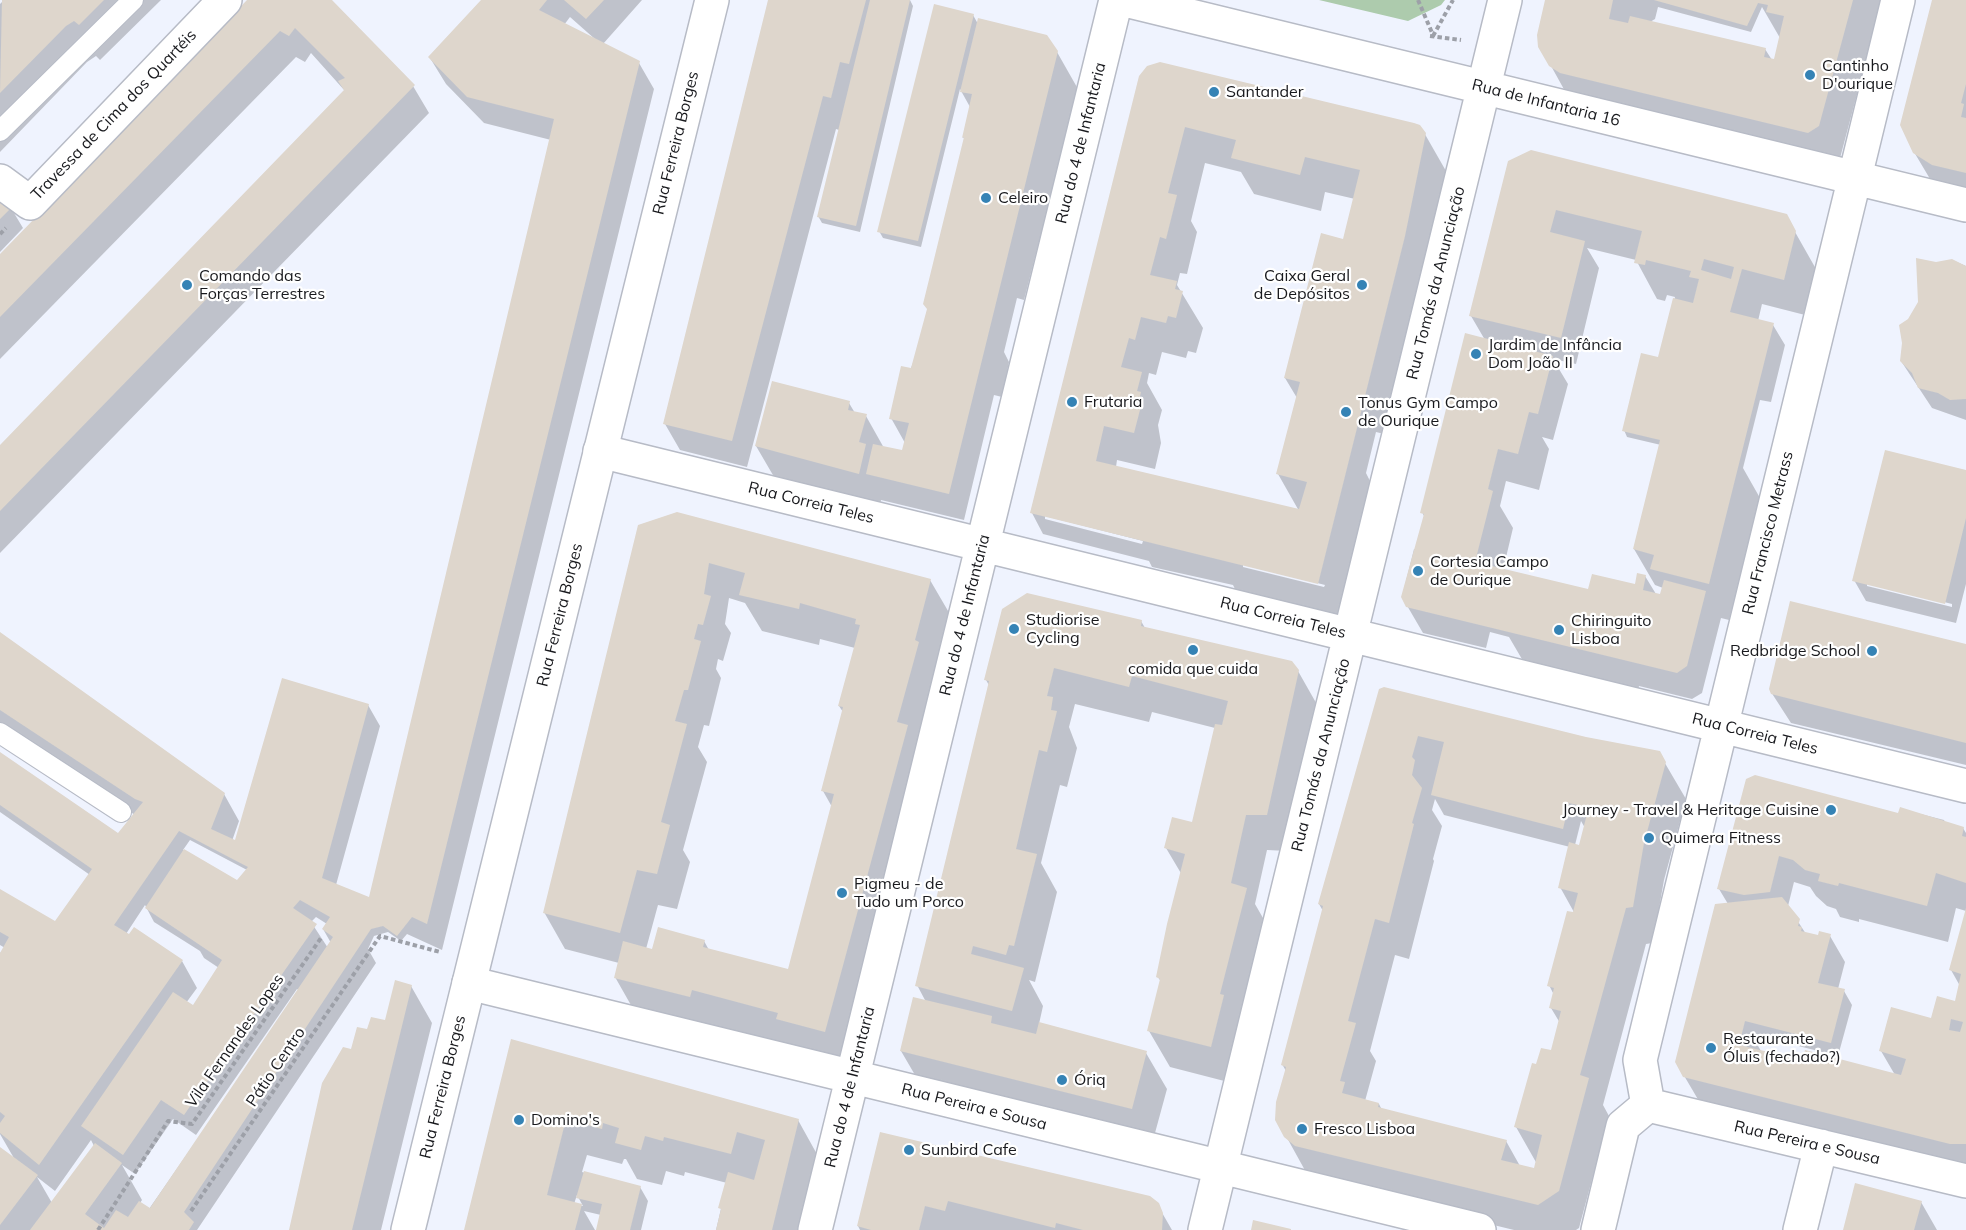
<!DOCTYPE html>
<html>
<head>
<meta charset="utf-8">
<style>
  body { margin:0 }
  canvas { display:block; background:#eff3fe }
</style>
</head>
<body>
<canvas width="1966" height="1230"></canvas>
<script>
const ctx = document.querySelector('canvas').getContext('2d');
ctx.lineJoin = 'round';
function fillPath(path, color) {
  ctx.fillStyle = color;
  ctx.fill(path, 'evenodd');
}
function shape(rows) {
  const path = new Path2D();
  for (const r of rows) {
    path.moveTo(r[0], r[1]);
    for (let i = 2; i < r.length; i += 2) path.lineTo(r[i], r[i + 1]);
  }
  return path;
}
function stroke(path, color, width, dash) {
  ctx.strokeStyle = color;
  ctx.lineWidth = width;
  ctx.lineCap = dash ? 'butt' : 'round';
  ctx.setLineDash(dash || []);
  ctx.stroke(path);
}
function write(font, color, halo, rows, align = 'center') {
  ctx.font = font + ' Mulish,sans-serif';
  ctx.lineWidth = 4.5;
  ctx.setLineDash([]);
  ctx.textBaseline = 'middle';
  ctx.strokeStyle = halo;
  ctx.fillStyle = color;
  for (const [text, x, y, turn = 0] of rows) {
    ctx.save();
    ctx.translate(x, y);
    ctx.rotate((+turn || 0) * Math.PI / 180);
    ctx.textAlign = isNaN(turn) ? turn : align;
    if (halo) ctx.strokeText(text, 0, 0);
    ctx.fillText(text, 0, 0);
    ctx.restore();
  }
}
fillPath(shape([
  [1319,0,1445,0,1441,5,1408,21]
]), '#adcbad');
fillPath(shape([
  [4,0,161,0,100,60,96,56,87,62,0,152,0,4],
  [249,0,329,0,413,86,429,113,0,553,0,447,345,91,311,53,305,62,296,57,0,359,0,256],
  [483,0,642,0,603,44,639,63,654,89,442,950,407,934,401,941,388,932,374,936,368,949,376,963,197,1230,0,1230,0,1149,15,1160,0,1134,0,953,5,948,0,945,0,891,55,924,90,875,0,812,0,754,119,835,135,815,0,725,0,634,224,794,239,821,232,841,236,842,368,705,380,726,336,885,370,899,551,140,484,123,446,84,430,58],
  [570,17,596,40,564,25],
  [190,840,247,870,237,882,183,850],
  [145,905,154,922,200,951,204,958,219,968,198,1011,186,1003,197,988,182,961,126,934],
  [316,917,327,924,323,929,331,943,328,948,311,922],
  [297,989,300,991,149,1209,140,1203,142,1200,122,1165,135,1174,173,1119,196,1135],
  [91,1140,94,1146,52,1203,37,1177,55,1191],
  [769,0,910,0,913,6,860,232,822,223,818,216,839,130,836,129,747,467,680,450,665,424],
  [1547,0,1882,0,1839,162,1571,102,1540,46],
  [1658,7,1751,32,1762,7,1780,38,1775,60,1772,60,1765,49,1650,22,1655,19],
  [1933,0,1966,0,1966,204,1936,189,1914,152],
  [973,15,978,24,1057,52,1078,89,1024,300,1017,298,1004,352,1009,362,1002,397,994,395,964,520,881,500,879,509,777,482,756,446,849,403,855,413,866,416,884,448,903,452,905,443,891,418,919,348,965,140,963,137,970,107,960,89,921,247,883,238,879,231],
  [1140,77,1422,129,1446,171,1384,434,1376,432,1366,473,1371,483,1338,620,1238,595,1233,585,1152,567,1149,561,1043,534,1032,513],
  [1205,163,1241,172,1254,194,1321,211,1325,192,1355,199,1344,240,1285,378,1297,398,1278,474,1299,511,1116,467,1117,460,1155,469,1161,443,1158,425,1162,410,1147,383,1149,373,1156,375,1162,352,1186,358,1188,351,1196,353,1203,328,1177,285,1180,273,1187,274,1197,232,1191,221],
  [1045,516,1143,541,1142,544,1045,519],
  [1243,564,1325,585,1324,587,1243,567],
  [1509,162,1786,216,1816,269,1805,315,1762,304,1758,321,1773,325,1785,345,1771,402,1760,400,1743,468,1760,498,1729,620,1721,618,1702,693,1692,699,1639,686,1637,694,1526,666,1509,637,1490,632,1486,648,1423,633,1402,597,1414,549,1419,550,1425,518,1422,512,1485,340,1471,316],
  [1587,248,1636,260,1657,299,1665,301,1667,295,1675,297,1660,357,1661,360,1624,430,1627,437,1661,445,1634,549,1655,585,1663,588,1661,596,1656,594,1645,576,1634,585,1589,591,1503,570,1513,528,1500,506,1506,481,1539,490,1549,449,1542,437,1553,440,1568,384,1553,359,1576,364,1599,268],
  [0,200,11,208,23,228,0,252],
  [1952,260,1966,266,1966,420,1932,408,1901,361,1910,320,1920,303,1936,263],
  [1966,472,1966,584,1956,623,1866,601,1854,580],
  [1867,583,1952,604,1952,607,1867,586],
  [639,526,930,580,951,616,846,1067,636,1014,615,977,619,963,565,949,544,912],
  [729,598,745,603,762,631,819,645,820,639,855,648,839,706,843,712,823,791,832,807,790,971,709,950,704,941,653,951,646,949,658,905,677,909,690,862,683,850,707,762,698,747,704,725,709,726,721,678,716,669,718,659,723,661,731,633,725,624],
  [1141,621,1145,628,1298,671,1319,708,1287,851,1267,850,1255,904,1267,925,1232,1083,1170,1067,1149,1031,1161,982,1158,977,1182,875,1166,848,1194,824,1215,728,1152,712,1149,722,1075,704,1069,727,1077,748,1067,787,1060,785,1041,863,1057,892,1035,982,1029,980,1043,1006,1039,1024,1146,1053,1167,1089,1152,1144,922,1087,901,1051,926,1002,917,985,990,687,986,680],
  [1966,646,1966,765,1791,723,1771,692],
  [1380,690,1585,738,1659,753,1686,799,1664,880,1653,943,1646,944,1603,1105,1609,1116,1579,1228,1576,1230,1514,1230,1317,1182,1307,1174,1286,1136,1286,1071,1282,1064,1323,911,1319,904],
  [1435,799,1444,815,1570,847,1560,887,1575,914,1549,985,1554,995,1551,1008,1560,1023,1552,1052,1538,1065,1516,1127,1537,1164,1535,1170,1520,1166,1506,1141,1382,1110,1379,1104,1365,1101,1376,1061,1370,1051,1395,955,1409,959,1434,861,1433,859,1442,826,1432,810],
  [1581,821,1585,828,1580,847,1575,845],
  [1748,780,1899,815,1901,809,1944,820,1946,824,1963,828,1966,833,1966,1178,1706,1113,1676,1062,1728,904,1719,889],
  [1794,882,1810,887,1816,896,1827,906,1836,909,1840,917,1859,922,1859,919,1948,942,1956,908,1966,911,1951,970,1960,986,1956,1003,1881,1051,1895,1075,1803,1062,1761,1051,1751,1034,1838,1056,1852,1005,1844,991,1838,989,1845,962,1830,936,1819,937,1806,934,1788,906],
  [411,986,432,1023,381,1230,290,1230,352,1051,368,1031,386,1022],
  [512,1041,798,1120,818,1156,801,1230,716,1230,727,1183,685,1172,684,1176,666,1171,662,1185,637,1179,626,1159,624,1159,622,1164,587,1155,582,1172,640,1187,648,1201,641,1230,597,1230,601,1215,584,1211,595,1230,466,1230],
  [577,1195,583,1206,574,1204],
  [881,1133,1157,1204,1172,1230,860,1230,858,1226],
  [1921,1202,1937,1230,1845,1230]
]), '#0003');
fillPath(shape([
  [2,0,104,0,79,25,74,21,66,26,0,93],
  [247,0,332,0,415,85,0,511,0,445,344,90,338,81,345,78,295,28,289,36,280,31,0,317,0,254],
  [481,0,547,0,539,10,640,61,427,924,412,917,397,936,383,926,371,929,184,1212,194,1222,189,1230,30,1230,95,1143,122,1163,85,1214,104,1228,116,1210,128,1217,139,1201,150,1208,333,937,322,929,330,917,300,900,293,908,317,924,184,1115,161,1100,123,1155,81,1126,173,992,193,1005,222,960,145,908,184,849,237,880,248,867,179,831,114,925,129,934,134,927,183,960,39,1165,0,1133,0,1123,5,1116,0,1112,0,953,9,937,0,932,0,889,55,921,92,869,0,805,0,752,118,833,143,802,135,799,0,710,0,632,225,793,211,829,235,840,282,678,369,704,322,878,369,897,554,119,467,97,428,57],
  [564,0,604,0,586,19],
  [768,0,866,0,849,64,840,62,831,98,823,96,732,441,663,424],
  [870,0,910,0,856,226,817,217],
  [1545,0,1613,0,1609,19,1628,23,1630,16,1766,48,1764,57,1774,59,1784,16,1766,12,1768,5,1758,3,1747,26,1654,0,1853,0,1819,126,1808,133,1560,73,1549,66,1538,47,1537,35],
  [1932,0,1966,0,1966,84,1961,103,1964,104,1961,117,1966,118,1966,173,1932,165,1913,153,1900,125],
  [934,4,974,14,918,241,877,232],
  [978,18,1047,35,1058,51,949,494,866,474,873,444,902,450,909,423,889,419,901,366,911,368,927,309,923,304,964,137,962,138,972,94,960,92],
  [1160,62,1414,123,1420,125,1426,133,1405,236,1318,584,1030,513,1139,76,1147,66],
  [1185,127,1236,140,1231,158,1300,175,1305,157,1360,170,1343,239,1321,233,1284,378,1300,382,1276,474,1307,482,1299,509,1096,461,1104,426,1134,433,1141,406,1138,405,1141,392,1137,391,1142,372,1121,367,1129,338,1135,340,1141,317,1166,323,1168,316,1176,318,1183,291,1175,289,1177,281,1150,275,1160,237,1166,239,1177,195,1168,193],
  [1531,150,1787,214,1796,231,1784,280,1742,269,1730,312,1774,323,1709,584,1650,569,1654,555,1633,549,1660,440,1622,431,1641,353,1658,357,1673,298,1693,303,1699,279,1689,277,1691,271,1646,260,1645,265,1634,263,1642,231,1556,210,1550,232,1585,241,1561,338,1469,316,1508,161],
  [1704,259,1734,267,1731,279,1701,270],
  [0,198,12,207,0,219],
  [1916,258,1936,262,1952,259,1966,266,1966,399,1950,400,1938,393,1918,388,1912,373,1900,361,1902,343,1899,325,1908,319,1918,302],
  [1465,333,1553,356,1538,414,1529,412,1518,454,1498,449,1488,489,1493,491,1475,562,1588,589,1592,574,1635,584,1637,573,1646,575,1643,590,1660,594,1664,580,1706,591,1687,666,1677,673,1406,607,1401,597,1424,514,1420,513],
  [772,381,850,401,848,410,867,414,859,442,866,444,859,474,755,446],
  [1885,450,1966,470,1966,518,1945,604,1852,581],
  [677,512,931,579,915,640,919,642,897,722,908,725,825,1032,776,1019,778,1013,692,990,690,997,614,978,623,941,652,949,658,927,705,940,703,947,788,969,834,794,821,791,843,707,838,706,860,625,855,624,856,619,800,603,799,609,739,595,745,573,709,563,704,594,711,596,703,625,698,624,694,639,701,641,688,690,684,690,675,721,687,724,661,822,670,825,657,874,637,870,620,933,543,913,638,525],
  [1027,593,1142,620,1141,626,1292,661,1299,670,1267,815,1246,815,1231,883,1247,888,1220,994,1224,995,1211,1047,1147,1031,1160,979,1156,977,1167,924,1185,854,1164,848,1172,817,1192,822,1215,724,1222,725,1228,701,1132,676,1129,687,1054,668,1047,696,1053,697,1051,710,1057,711,1047,752,1039,750,1016,849,1037,854,1014,946,1009,945,1006,955,973,946,971,954,1024,968,1012,1011,915,986,989,681,984,680,1002,609],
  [1790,601,1966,644,1966,743,1771,694,1769,689],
  [1384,687,1586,737,1660,751,1666,762,1644,843,1633,907,1626,908,1580,1075,1589,1078,1559,1191,1538,1205,1295,1146,1284,1137,1275,1120,1276,1102,1286,1067,1281,1065,1323,906,1318,904,1379,689],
  [1418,736,1444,742,1431,795,1563,829,1569,803,1582,806,1587,814,1579,845,1569,842,1558,888,1578,893,1573,912,1567,911,1547,986,1554,988,1549,1008,1561,1011,1551,1050,1541,1048,1536,1064,1532,1063,1514,1127,1542,1135,1534,1168,1501,1160,1507,1140,1378,1107,1379,1103,1342,1093,1345,1082,1340,1081,1356,1023,1348,1021,1375,919,1389,923,1414,824,1412,823,1422,788,1412,775,1415,760,1412,757],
  [1755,775,1898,813,1900,807,1964,827,1962,836,1966,837,1966,883,1936,873,1927,906,1839,883,1838,886,1818,881,1820,874,1805,870,1793,860,1779,856,1770,892,1744,895,1717,889,1746,779],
  [1782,897,1800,919,1798,926,1802,927,1801,931,1818,935,1819,931,1831,934,1818,983,1845,989,1831,1043,1745,1021,1739,1045,1802,1060,1805,1050,1901,1075,1906,1059,1879,1051,1891,1007,1931,1018,1937,996,1955,1001,1961,974,1949,970,1966,908,1966,1144,1950,1144,1683,1077,1675,1062,1715,904],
  [1951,1019,1963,1022,1960,1032,1949,1030],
  [395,980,412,985,352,1230,289,1230,322,1083,343,1047,351,1049,357,1027,367,1029,371,1017,385,1020],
  [913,997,992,1016,991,1023,1036,1034,1039,1022,1147,1051,1132,1109,900,1051],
  [511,1039,799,1119,772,1230,716,1230,721,1209,718,1208,728,1172,754,1180,765,1140,737,1132,731,1154,664,1137,663,1141,645,1136,641,1150,615,1143,619,1128,603,1123,602,1129,566,1119,547,1195,582,1204,575,1230,464,1230],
  [880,1132,1150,1196,1159,1203,1163,1213,1162,1230,1083,1230,1056,1223,1055,1228,948,1201,945,1211,925,1206,919,1230,871,1230,857,1226],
  [0,1147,38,1175,0,1225],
  [584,1171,641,1186,630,1230,596,1230,602,1204,576,1198],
  [1855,1183,1922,1201,1914,1230,1843,1230],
  [1253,1220,1291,1229,1291,1230,1251,1230]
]), '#ded6cc');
const service = shape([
  [0,131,133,0],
  [0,733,121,812]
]);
const minor = shape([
  [1125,0,1966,205],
  [0,181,30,203,225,0],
  [600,451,1966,786],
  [469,983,1479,1230],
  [1648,1105,1640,1060,1898,0],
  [1648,1105,1966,1181],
  [815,1230,1116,0],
  [1205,1230,1505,0],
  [1598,1230,1623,1126,1648,1105],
  [1800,1230,1821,1146]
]);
const secondary = shape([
  [408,1230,712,0]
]);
stroke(service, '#b7bbc6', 22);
stroke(minor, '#b7bbc6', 36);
stroke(secondary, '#b7bbc6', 36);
stroke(shape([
  [1418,0,1433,35],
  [1430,36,1461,40],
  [1433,36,1453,0],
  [0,234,6,228],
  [191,1211,380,936,440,952],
  [98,1230,168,1121,192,1124,321,938]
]), '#9da0a8', 4, [4.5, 3]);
stroke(service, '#fff', 20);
stroke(minor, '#fff', 33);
stroke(secondary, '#fff', 33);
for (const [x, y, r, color] of [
  [1810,75,6,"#3583b5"],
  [1214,92,6,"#3583b5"],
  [986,198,6,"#3583b5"],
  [187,285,6,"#3583b5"],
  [1362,285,6,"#3583b5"],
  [1476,354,6,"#3583b5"],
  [1072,402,6,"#3583b5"],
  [1346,412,6,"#3583b5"],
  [1418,571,6,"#3583b5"],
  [1014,629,6,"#3583b5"],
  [1559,630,6,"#3583b5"],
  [1193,650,6,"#3583b5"],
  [1872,651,6,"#3583b5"],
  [1831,810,6,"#3583b5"],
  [1649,838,6,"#3583b5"],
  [842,893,6,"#3583b5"],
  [1711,1048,6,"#3583b5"],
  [1062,1080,6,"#3583b5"],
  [519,1120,6,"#3583b5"],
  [1302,1129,6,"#3583b5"],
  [909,1150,6,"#3583b5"]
]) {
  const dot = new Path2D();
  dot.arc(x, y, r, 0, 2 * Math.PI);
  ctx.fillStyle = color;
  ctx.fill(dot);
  stroke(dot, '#fff', 2);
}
write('16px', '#18191d', '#fff', [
  ["Cantinho",1822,66],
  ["D'ourique",1822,84],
  ["Santander",1226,92],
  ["Celeiro",998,198],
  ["Comando das",199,276],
  ["Forças Terrestres",199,294],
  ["Caixa Geral",1350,276,"right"],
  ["de Depósitos",1350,294,"right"],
  ["Jardim de Infância",1488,345],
  ["Dom João II",1488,363],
  ["Frutaria",1084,402],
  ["Tonus Gym Campo",1358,403],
  ["de Ourique",1358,421],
  ["Cortesia Campo",1430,562],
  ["de Ourique",1430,580],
  ["Studiorise",1026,620],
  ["Cycling",1026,638],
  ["Chiringuito",1571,621],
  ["Lisboa",1571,639],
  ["Redbridge School",1860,651,"right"],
  ["comida que cuida",1193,669,"center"],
  ["Journey - Travel & Heritage Cuisine",1819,810,"right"],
  ["Quimera Fitness",1661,838],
  ["Pigmeu - de",854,884],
  ["Tudo um Porco",854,902],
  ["Restaurante",1723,1039],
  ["Óluis (fechado?)",1723,1057],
  ["Óriq",1074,1080],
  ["Domino's",531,1120],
  ["Fresco Lisboa",1314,1129],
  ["Sunbird Cafe",921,1150]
], 'left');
write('16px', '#18191d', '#fff', [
  ["Rua de Infantaria 16",1546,103,14],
  ["Travessa de Cima dos Quartéis",114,115,-46],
  ["Rua Ferreira Borges",676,143,-76],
  ["Rua do 4 de Infantaria",1081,143,-76],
  ["Rua Tomás da Anunciação",1436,283,-76],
  ["Rua Correia Teles",811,503,14],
  ["Rua Francisco Metrass",1768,533,-76],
  ["Rua Ferreira Borges",560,615,-76],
  ["Rua do 4 de Infantaria",965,615,-76],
  ["Rua Correia Teles",1283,618,14],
  ["Rua Correia Teles",1755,734,14],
  ["Rua Tomás da Anunciação",1321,755,-76],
  ["Vila Fernandes Lopes",235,1041,-55],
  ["Pátio Centro",276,1067,-56],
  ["Rua Ferreira Borges",443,1087,-76],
  ["Rua do 4 de Infantaria",850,1087,-76],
  ["Rua Pereira e Sousa",974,1107,14],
  ["Rua Pereira e Sousa",1807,1143,13]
]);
</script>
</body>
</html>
